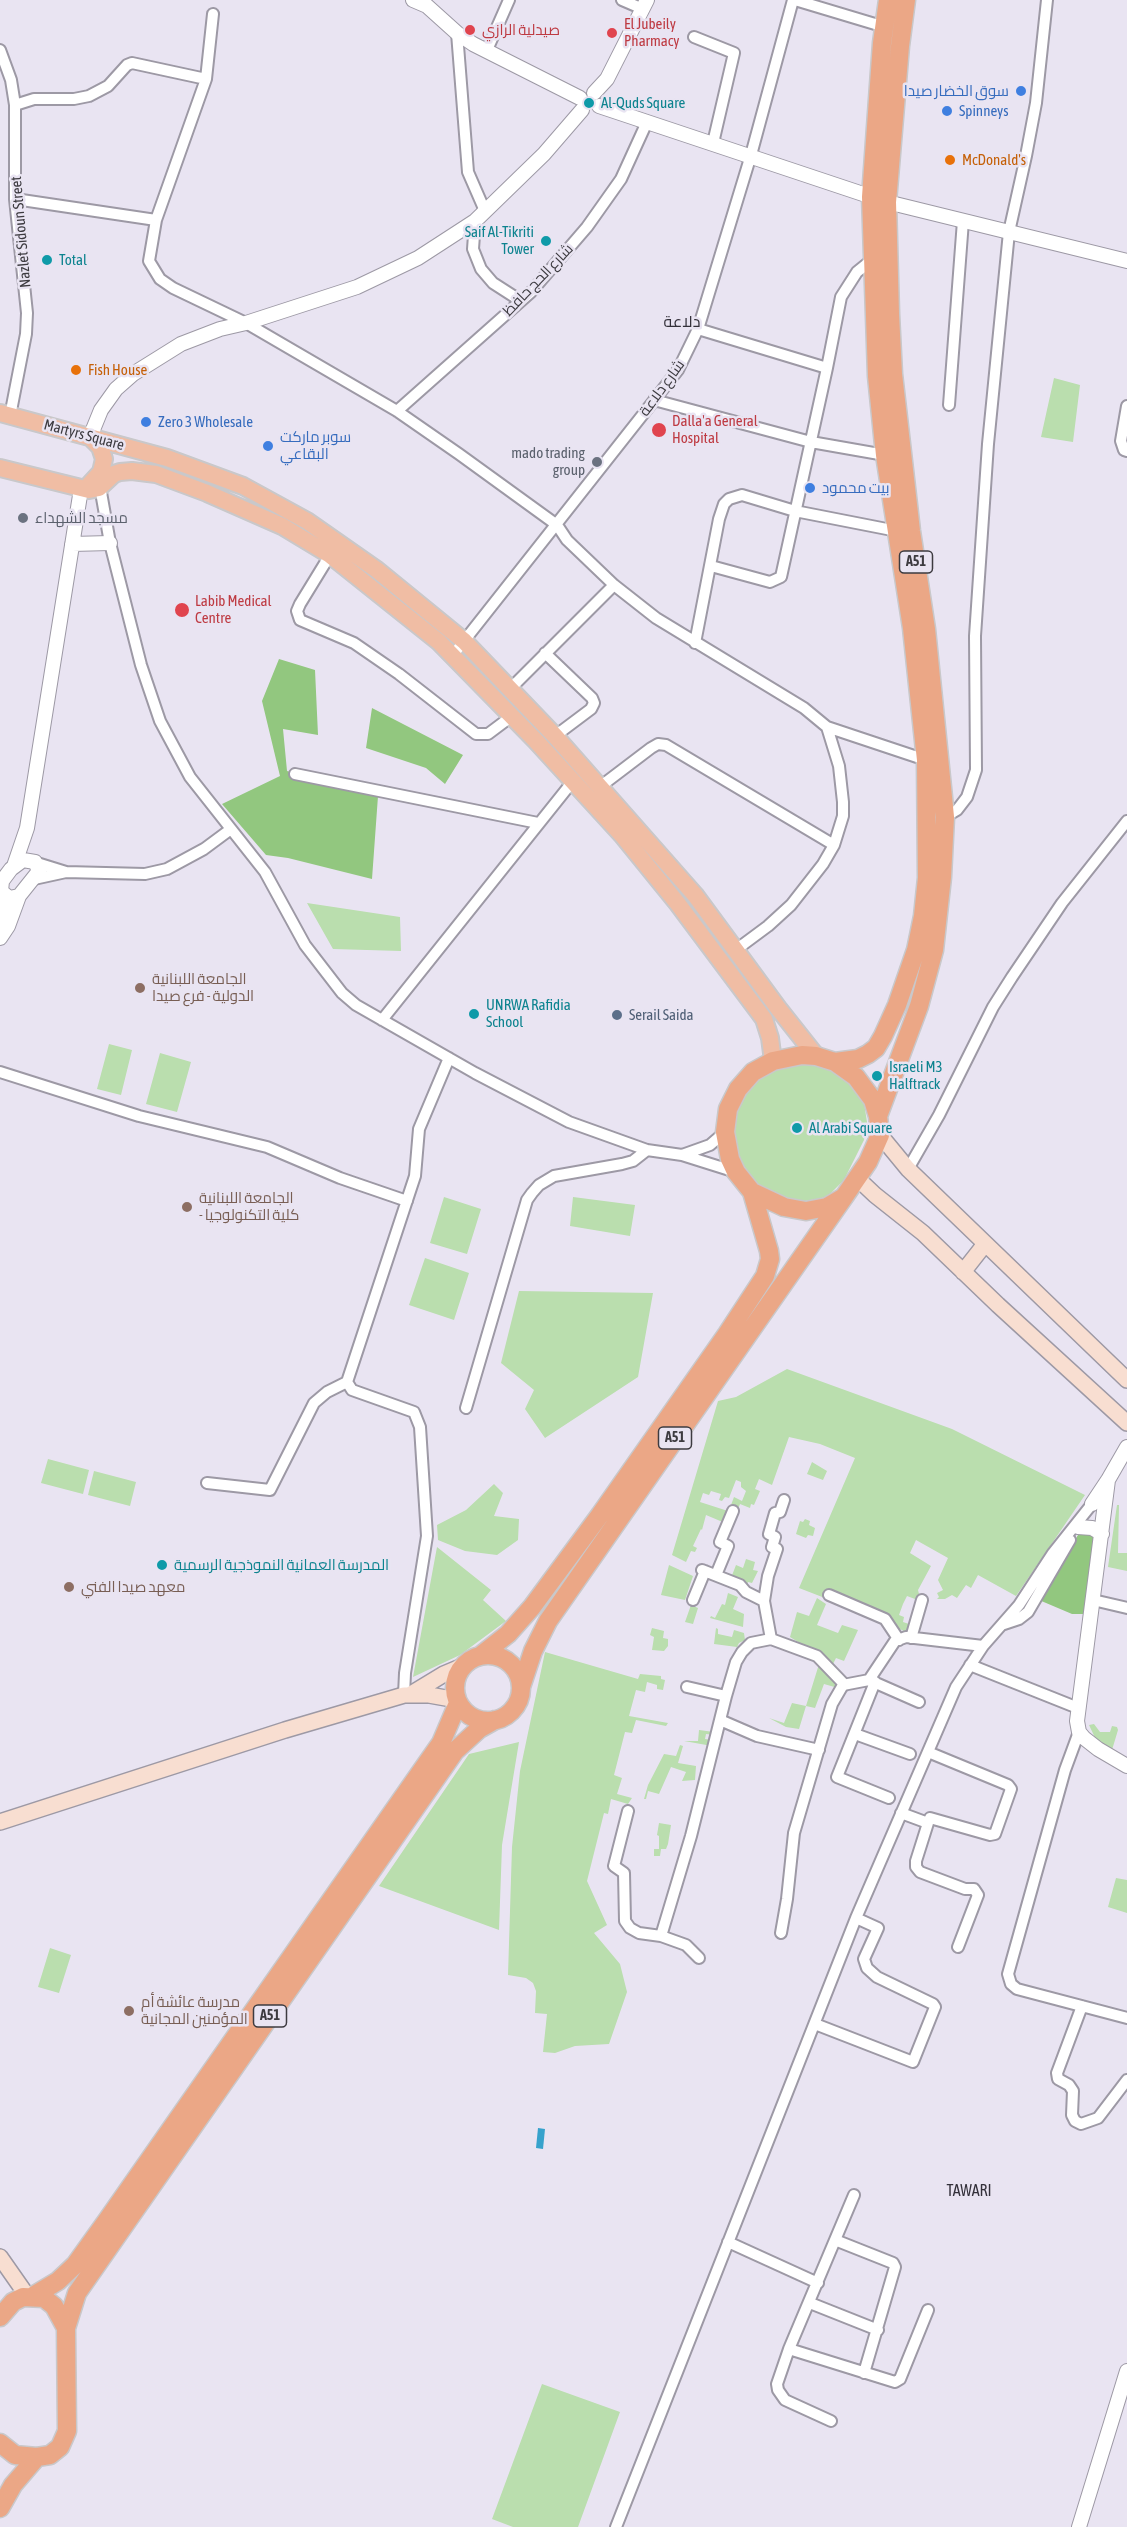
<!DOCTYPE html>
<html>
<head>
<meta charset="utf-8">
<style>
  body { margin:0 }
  canvas { display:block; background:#e9e4f2 }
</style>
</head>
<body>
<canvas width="1127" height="2527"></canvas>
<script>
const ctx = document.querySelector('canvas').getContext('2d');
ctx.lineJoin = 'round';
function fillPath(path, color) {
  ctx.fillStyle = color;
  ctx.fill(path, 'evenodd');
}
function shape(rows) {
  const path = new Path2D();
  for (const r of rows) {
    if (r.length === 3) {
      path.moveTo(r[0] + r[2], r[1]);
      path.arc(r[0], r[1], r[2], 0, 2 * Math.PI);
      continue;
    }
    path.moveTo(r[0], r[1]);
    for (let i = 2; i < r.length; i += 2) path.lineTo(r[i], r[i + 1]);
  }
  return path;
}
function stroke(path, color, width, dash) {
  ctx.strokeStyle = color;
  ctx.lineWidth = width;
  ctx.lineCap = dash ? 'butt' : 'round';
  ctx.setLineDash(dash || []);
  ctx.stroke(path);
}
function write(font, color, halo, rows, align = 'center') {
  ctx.font = font + ' "Asap Condensed",Cairo,sans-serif';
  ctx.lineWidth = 5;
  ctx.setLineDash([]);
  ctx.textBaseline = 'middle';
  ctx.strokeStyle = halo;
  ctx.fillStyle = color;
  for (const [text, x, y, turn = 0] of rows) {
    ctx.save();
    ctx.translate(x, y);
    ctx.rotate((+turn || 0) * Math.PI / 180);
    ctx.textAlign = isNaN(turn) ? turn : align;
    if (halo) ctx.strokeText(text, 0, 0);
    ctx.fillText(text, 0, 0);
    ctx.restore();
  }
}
fillPath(shape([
  [1054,378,1080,385,1073,442,1041,437],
  [307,903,400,917,401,951,333,949],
  [109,1044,132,1050,121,1095,97,1089],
  [160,1053,191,1062,177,1112,146,1104],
  [803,1061,827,1065,848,1078,863,1096,867,1122,864,1140,844,1180,827,1197,805,1201,783,1199,763,1190,747,1175,736,1155,732,1134,734,1112,744,1092,759,1076,779,1065],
  [444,1197,481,1209,467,1254,430,1243],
  [573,1197,635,1205,630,1236,570,1226],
  [425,1258,469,1273,454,1320,409,1305],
  [519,1291,653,1293,638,1377,545,1438,525,1409,534,1390,501,1363],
  [787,1369,952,1429,1085,1495,1016,1596,978,1575,971,1588,966,1585,957,1598,952,1595,945,1599,937,1599,939,1597,937,1593,943,1590,938,1580,948,1558,916,1540,910,1553,931,1566,918,1590,919,1594,915,1599,907,1596,903,1604,899,1615,904,1617,903,1622,909,1624,906,1632,879,1619,799,1588,855,1458,820,1444,789,1437,772,1485,759,1479,755,1489,760,1491,754,1505,751,1504,750,1508,740,1504,738,1509,731,1505,734,1497,742,1501,746,1491,741,1487,741,1482,736,1480,729,1498,725,1497,722,1501,719,1500,721,1494,711,1491,709,1495,703,1493,700,1502,728,1511,725,1523,706,1515,702,1530,701,1529,693,1546,697,1548,695,1552,691,1551,686,1562,672,1555,718,1401,736,1397],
  [48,1459,89,1470,83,1494,41,1483],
  [812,1462,827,1471,823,1480,807,1474],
  [94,1471,136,1482,130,1506,88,1495],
  [494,1484,503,1493,494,1516,519,1519,518,1540,497,1555,465,1551,438,1540,437,1525,466,1510],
  [1117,1505,1119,1505,1118,1553,1127,1553,1127,1571,1108,1567],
  [805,1519,810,1521,809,1525,815,1528,813,1536,808,1535,806,1538,796,1534,800,1521,803,1522],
  [437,1547,491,1590,483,1600,506,1621,460,1655,413,1677],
  [746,1559,755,1562,753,1570,758,1571,752,1583,748,1582,746,1589,731,1578,736,1565,743,1568],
  [669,1565,693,1576,685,1600,661,1595],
  [728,1593,738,1597,733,1609,744,1614,743,1627,710,1618,711,1616,715,1618,722,1604,725,1605],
  [817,1598,826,1604,817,1625,838,1633,842,1625,858,1630,844,1661,836,1658,831,1668,811,1650,790,1637,797,1612,809,1616],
  [691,1605,698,1608,693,1624,685,1622],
  [652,1628,664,1631,663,1638,668,1639,668,1646,664,1651,652,1650,654,1637,650,1635],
  [716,1628,718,1629,718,1634,732,1637,734,1630,744,1633,745,1640,739,1643,737,1647,714,1644],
  [545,1652,638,1679,640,1674,661,1676,661,1679,665,1680,663,1690,657,1689,657,1685,647,1682,645,1692,636,1690,629,1716,668,1723,666,1726,636,1720,632,1733,625,1732,614,1775,622,1778,617,1794,632,1798,628,1804,611,1799,608,1814,604,1813,587,1881,607,1925,594,1933,620,1964,627,1992,609,2044,575,2046,555,2053,543,2052,547,2014,535,2013,536,1991,533,1983,526,1978,508,1975,512,1847,520,1771],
  [820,1661,838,1688,824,1684,815,1708,806,1706,799,1729,786,1727,769,1718,784,1723,792,1703,806,1706],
  [1094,1724,1100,1732,1110,1732,1112,1726,1117,1727,1118,1730,1112,1750,1098,1744,1089,1725],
  [699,1730,714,1732,714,1735,706,1734,705,1739,713,1740,712,1746,684,1741,698,1741],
  [519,1742,502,1845,499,1930,379,1886,469,1754],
  [680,1745,683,1746,678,1763,696,1766,695,1780,682,1781,686,1772,671,1767,659,1794,648,1791,646,1799,644,1799,648,1785,664,1754,676,1756],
  [659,1823,671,1825,668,1844,666,1849,661,1849,660,1856,654,1856,654,1849,659,1849,659,1836,657,1835],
  [1116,1878,1127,1880,1127,1913,1108,1907],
  [50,1948,71,1955,59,1993,38,1987],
  [542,2384,620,2412,578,2527,513,2527,492,2519]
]), '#badeae');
fillPath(shape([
  [279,659,315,670,318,735,283,729,287,771,378,796,372,879,288,858,266,855,222,804,280,776,262,701],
  [372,708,463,755,445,784,426,768,366,748],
  [1081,1530,1095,1534,1086,1614,1072,1614,1039,1600]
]), '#92c77f');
fillPath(shape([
  [538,2128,545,2129,543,2149,536,2148]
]), '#37a2cc');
const minor = shape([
  [622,0,643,9],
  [795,0,885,27],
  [457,33,468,172,485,211],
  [694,37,734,53,713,143],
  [0,50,11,80,15,105,15,199,27,313,26,334,10,416],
  [487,50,509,0],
  [206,79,156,220,149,261,160,279,173,288,246,323,397,411,459,454,557,525,567,540,614,585,656,618,804,708,827,727,839,766,843,802,843,816,834,845,823,864,791,905,768,926,737,949],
  [15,105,34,99,74,99,89,96,108,86,127,65,132,63,206,79,213,14],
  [15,199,156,220],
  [475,221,473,249,481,269,493,283,521,301],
  [698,329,827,368],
  [654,400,811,442,885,455],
  [949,405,963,221],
  [1127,406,1121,441,1124,450,1127,451],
  [397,411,531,292,587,227,621,179,647,122],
  [99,481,110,543,141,665,160,721,190,777,265,872,305,945,342,993,356,1005,475,1073,569,1122,647,1150,682,1155,736,1172],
  [330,555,300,604,297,611,300,620,354,643,399,674,476,734,488,734,512,716],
  [711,566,770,582,781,577,827,368,841,297,857,272,873,259],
  [695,643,719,519,724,504,729,499,742,495,795,511,897,531],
  [545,653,592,698,594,703,591,709,555,736],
  [453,655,678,370,698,329,751,155,793,0],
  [510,689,614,585],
  [827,727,926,760],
  [295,774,538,823],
  [601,786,651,748,658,744,666,745,834,845],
  [945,817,957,810,967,797,976,770,975,636,988,444,1009,232,1026,156,1036,103,1047,0],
  [37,863,66,872],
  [34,879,66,872,145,874,167,869,204,849,231,829],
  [382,1020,573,781],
  [0,1072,139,1116,267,1147,340,1178,407,1201],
  [682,1155,710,1145,725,1132],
  [908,1169,939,1115,993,1007,1012,977,1062,903,1127,821],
  [466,1408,527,1200,532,1193,539,1185,554,1176,622,1164,633,1161,647,1150],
  [207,1483,270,1490,314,1403,327,1392,347,1382],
  [784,1500,780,1512,775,1513,769,1534,775,1537,772,1547,777,1549,768,1576,764,1601,771,1639,817,1656,845,1685],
  [702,1570,740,1585,746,1592,764,1601],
  [716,1575,728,1546,720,1542,733,1511],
  [829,1595,885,1619,899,1640],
  [693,1600,705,1571],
  [1093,1600,1127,1608],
  [1004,1624,1019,1619,1028,1612,1070,1540],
  [911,1638,922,1600],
  [970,1665,1078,1708],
  [869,1680,919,1702],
  [875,1682,837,1777,889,1798],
  [687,1687,726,1696,736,1662,742,1652,751,1643,771,1639],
  [404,1695,405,1673,427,1536,420,1427,414,1412,352,1390,347,1382,415,1176,419,1129,449,1058],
  [720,1720,757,1736,819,1750],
  [1079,1732,1065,1770,1008,1974,1011,1984,1017,1989,1127,2018],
  [855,1734,910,1754],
  [928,1752,1008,1785,1011,1789,995,1834,990,1835,930,1818,928,1823,916,1861,916,1867,920,1872,965,1889,974,1889,978,1895,958,1947],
  [628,1811,614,1866,624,1873,625,1921,630,1928,639,1933,661,1936,691,1836,726,1696],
  [901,1813,928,1823],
  [781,1933,787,1899,794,1833,832,1704,843,1685,869,1680,895,1641,906,1637,983,1646],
  [661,1936,686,1945,699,1958],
  [1082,2006,1057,2073,1058,2079,1069,2085,1073,2091,1072,2115,1075,2121,1081,2124,1098,2118,1127,2080],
  [815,2024,913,2062,935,2007,933,2004,877,1977,867,1968,864,1959,878,1928,856,1918],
  [835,2240,893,2263,895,2267,864,2373],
  [728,2242,818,2283],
  [810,2303,878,2330],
  [789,2349,895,2382,900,2379,928,2310],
  [831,2421,785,2400,778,2390,777,2384,789,2349,854,2195],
  [616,2527,856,1918,956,1687,983,1646,1019,1605,1053,1553,1092,1504]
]);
const tertiary = shape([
  [413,0,427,6,457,33,473,44,580,98],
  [594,93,607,79,647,0],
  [599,106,887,202,1127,261],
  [90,437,101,410,116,389,133,374,181,344,220,329,246,323,357,287,418,258,455,234,475,221,544,154,582,110],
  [72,544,110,543],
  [23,860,35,862,39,871,19,896,9,898,1,891,2,881,11,869,23,860],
  [14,866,27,828,81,489],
  [0,919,3,894],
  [0,938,8,926,19,896],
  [1127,1447,1108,1480,1077,1721,1079,1732,1084,1738,1098,1749,1127,1766],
  [1092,1504,1108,1480],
  [1078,1527,1092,1528,1102,1534],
  [1079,2527,1127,2371]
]);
const secondary = shape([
  [880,1135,908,1169,1127,1380],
  [857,1178,875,1195,923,1233,998,1305,1127,1423],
  [963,1272,985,1244],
  [411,1694,444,1674,463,1666],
  [0,1822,285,1730,404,1695,429,1695,457,1700],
  [0,2257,28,2297]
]);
const primary = shape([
  [0,413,167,458,243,486,307,521,377,570,464,641,555,736,695,895,778,1008,816,1056],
  [0,468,89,490,99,488,114,474,120,472,132,471,156,474,207,493,282,526,330,555,439,642,536,741,622,835,678,904,764,1019,770,1038,773,1061],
  [89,485,101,472,104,459,100,447,90,437]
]);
const trunk = shape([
  [802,1055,816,1056,835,1062,856,1077,873,1100,878,1116,880,1135,868,1162,844,1197,827,1207,806,1211,784,1207,752,1192,736,1172,730,1159,725,1132,728,1109,738,1089,753,1072,773,1061,802,1055],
  [835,1062,858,1059,868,1054,876,1048,883,1036,897,1005,916,950,923,916,927,878,926,760,912,628,885,455,877,376,871,197,882,43,888,0],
  [878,1116,919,1006,934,950,942,877,945,817,926,629,911,531,893,374,890,314,887,202,900,46,906,0],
  [488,1688,33],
  [480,1656,508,1634,532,1607,600,1515,727,1334,765,1276,770,1259,769,1251,752,1192],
  [521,1687,533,1651,548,1621,844,1197],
  [33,2296,58,2281,75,2265,108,2219,441,1743,458,1703],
  [0,2317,13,2302,23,2297,44,2298,54,2306,66,2328,67,2431,60,2447,50,2455,37,2457,15,2455,0,2443],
  [66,2328,77,2293,455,1751,479,1729,495,1720],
  [0,2508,13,2485,37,2457]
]);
stroke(minor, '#9d99a5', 14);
stroke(tertiary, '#9d99a5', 16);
stroke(secondary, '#9d99a5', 18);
stroke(primary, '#c9c8ca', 20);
stroke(trunk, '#c9c8ca', 21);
stroke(minor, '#fff', 10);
stroke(tertiary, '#fff', 14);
stroke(secondary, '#f8ded1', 15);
stroke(primary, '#f0bda4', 16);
stroke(trunk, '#eba786', 18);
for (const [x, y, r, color] of [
  [470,30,6,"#e0444e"],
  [612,33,6,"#e0444e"],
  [1021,91,6,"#3f7fe0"],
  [589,103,6,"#0f9aa8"],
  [947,111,6,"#3f7fe0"],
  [950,160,6,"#e8710a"],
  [546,241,6,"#0f9aa8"],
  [47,260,6,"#0f9aa8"],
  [76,370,6,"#e8710a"],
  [146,422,6,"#3f7fe0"],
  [659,430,8,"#e0444e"],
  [268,446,6,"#3f7fe0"],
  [597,462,6,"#6b7280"],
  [810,488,6,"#3f7fe0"],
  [23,518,6,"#6b7280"],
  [182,610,8,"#e0444e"],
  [140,988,6,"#8d6e63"],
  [474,1014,6,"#0f9aa8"],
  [617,1015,6,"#5c6f8a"],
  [877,1076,6,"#0f9aa8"],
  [797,1128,6,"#0f9aa8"],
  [187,1207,6,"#8d6e63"],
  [162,1565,6,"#0f9aa8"],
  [69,1587,6,"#8d6e63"],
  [129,2011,6,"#8d6e63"]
]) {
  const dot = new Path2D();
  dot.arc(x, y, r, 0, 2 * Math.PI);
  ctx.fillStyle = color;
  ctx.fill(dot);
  stroke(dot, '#e9e4f2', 2);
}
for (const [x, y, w] of [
  [916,562,33],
  [675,1438,33],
  [270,2016,33]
]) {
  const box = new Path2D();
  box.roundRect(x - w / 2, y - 11, w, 22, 4.5);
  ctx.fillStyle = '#e9e4f2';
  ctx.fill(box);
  stroke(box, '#3d3b40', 1.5);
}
write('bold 14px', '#3d3b40', null, [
  ["A51",916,562],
  ["A51",675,1438],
  ["A51",270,2016]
]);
write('15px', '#be3a42', '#e9e4f2', [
  ["El Jubeily",624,24],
  ["Pharmacy",624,41],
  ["صيدلية الرازي",482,30],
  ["Dalla'a General",672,421],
  ["Hospital",672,438],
  ["Labib Medical",195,601],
  ["Centre",195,618]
], 'left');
write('15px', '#366cbe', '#e9e4f2', [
  ["سوق الخضار صيدا",1009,91,"right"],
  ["Spinneys",959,111],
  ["Zero 3 Wholesale",158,422],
  ["سوبر ماركت",280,437],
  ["البقاعي",280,454],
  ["بيت محمود",822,488]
], 'left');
write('15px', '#0d838f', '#e9e4f2', [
  ["Al-Quds Square",601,103],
  ["Saif Al-Tikriti",534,232,"right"],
  ["Tower",534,249,"right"],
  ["Total",59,260],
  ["UNRWA Rafidia",486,1005],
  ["School",486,1022],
  ["Israeli M3",889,1067],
  ["Halftrack",889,1084],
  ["Al Arabi Square",809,1128],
  ["المدرسة العمانية النموذجية الرسمية",174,1565]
], 'left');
write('15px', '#c56008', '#e9e4f2', [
  ["McDonald's",962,160],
  ["Fish House",88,370]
], 'left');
write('15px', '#3d3b40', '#e9e4f2', [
  ["Nazlet Sidoun Street",21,232,-95],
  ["شارع الحج حافظ",538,280,-46],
  ["شارع دلاعة",662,388,-54],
  ["Martyrs Square",84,435,15]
]);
write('15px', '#5b616d', '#e9e4f2', [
  ["mado trading",585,453],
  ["group",585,470],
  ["مسجد الشهداء",35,518,"left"]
], 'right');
write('15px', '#785e54', '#e9e4f2', [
  ["الجامعة اللبنانية",152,979],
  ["الدولية - فرع صيدا",152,996],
  ["الجامعة اللبنانية",199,1198],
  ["- كلية التكنولوجيا",199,1215],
  ["معهد صيدا الفني",81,1587],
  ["مدرسة عائشة أم",141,2002],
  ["المؤمنين المجانية",141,2019]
], 'left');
write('15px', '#4e5e75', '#e9e4f2', [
  ["Serail Saida",629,1015]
], 'left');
write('16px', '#33303a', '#e9e4f2', [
  ["دلاعة",682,322],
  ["TAWARI",969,2191]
]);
</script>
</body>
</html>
